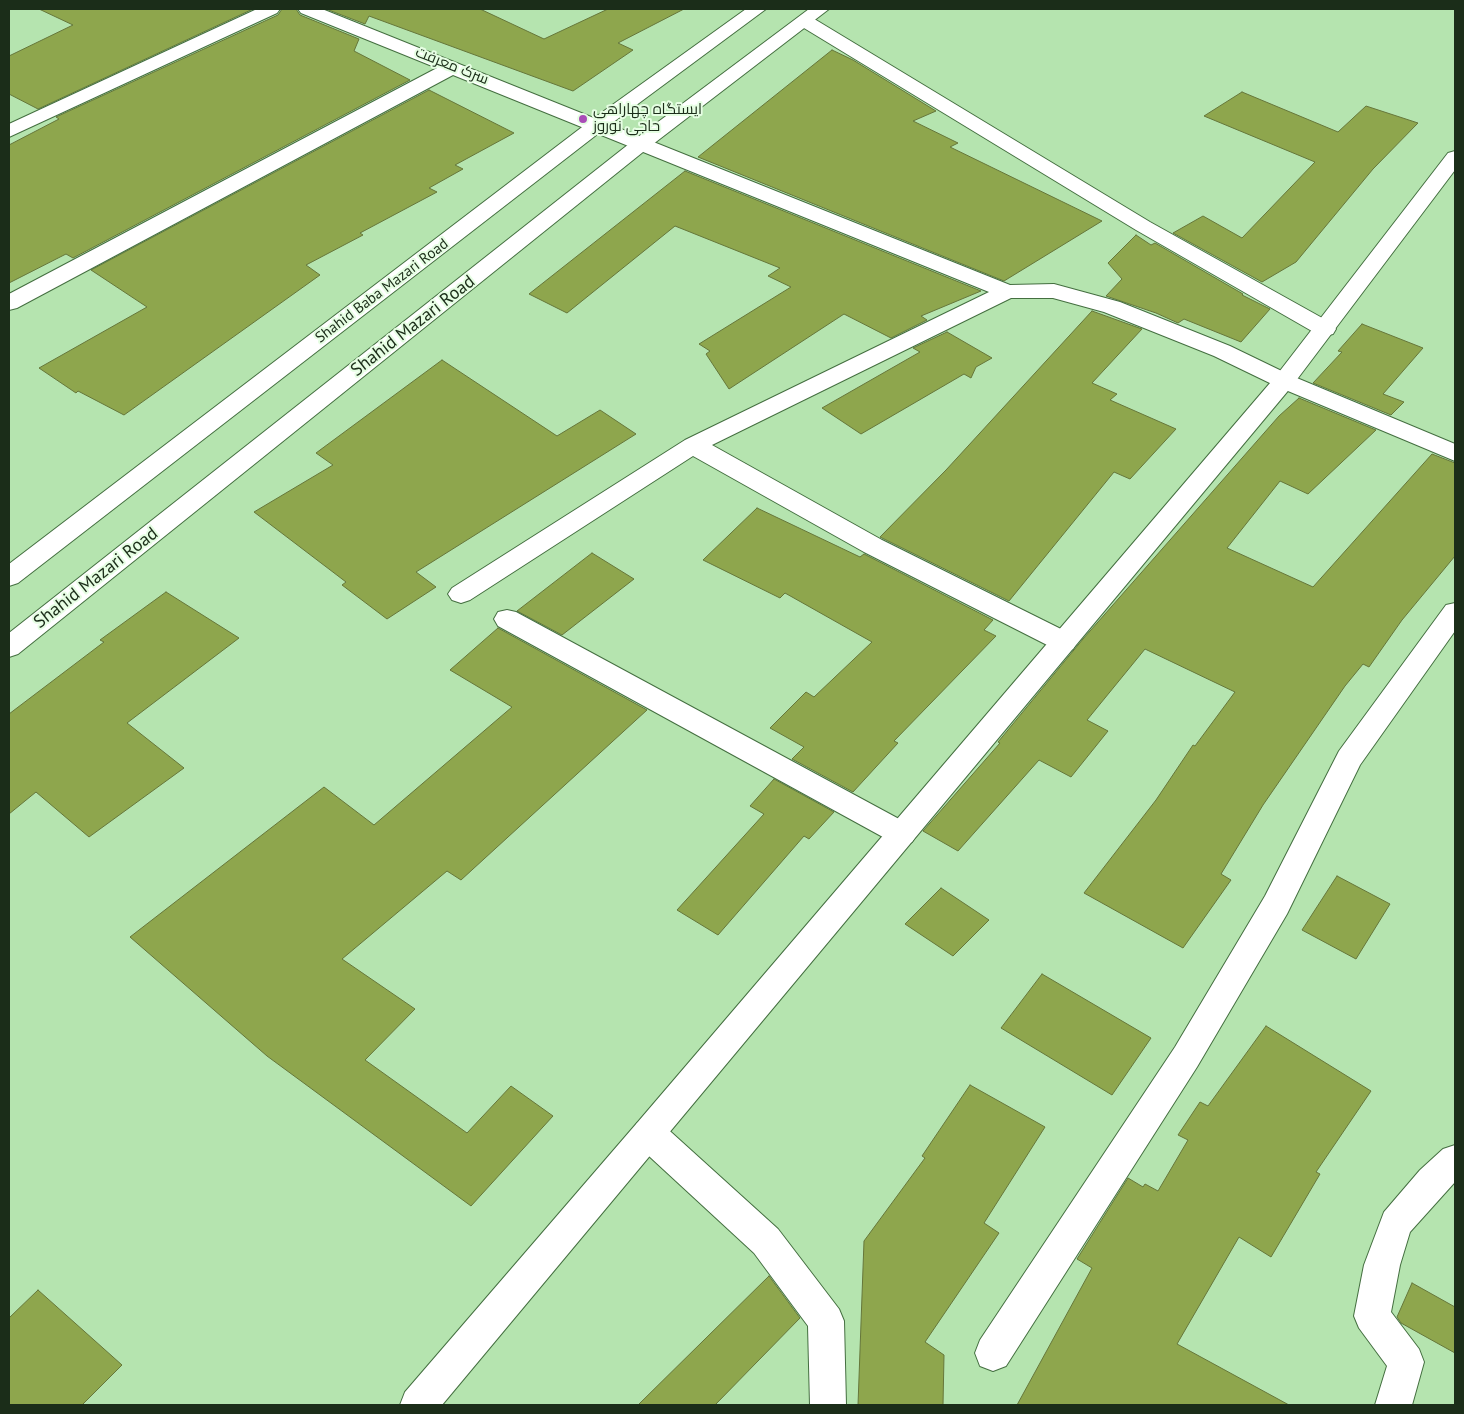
<!DOCTYPE html>
<html>
<head>
<meta charset="utf-8">
<style>
  body { margin:0 }
  #map { position:relative; width:1464px; height:1414px; overflow:hidden; background:#b5e4af; font-family:"PT Sans",sans-serif }
  canvas { display:block }
  .frame { position:absolute; inset:0; border:10px solid #1b2d19; pointer-events:none }
</style>
</head>
<body>
<div id="map">
<canvas width="1464" height="1414"></canvas>
<div class="frame"></div>
</div>
<script>
const ctx = document.querySelector('canvas').getContext('2d');
ctx.lineJoin = 'round';
function fillPath(path, color) {
  ctx.fillStyle = color;
  ctx.fill(path, 'evenodd');
}
function shape(rows) {
  const path = new Path2D();
  for (const r of rows) {
    path.moveTo(r[0], r[1]);
    for (let i = 2; i < r.length; i += 2) path.lineTo(r[i], r[i + 1]);
  }
  return path;
}
function stroke(path, color, width, dash) {
  ctx.strokeStyle = color;
  ctx.lineWidth = width;
  ctx.lineCap = dash ? 'butt' : 'round';
  ctx.setLineDash(dash || []);
  ctx.stroke(path);
}
function write(font, color, halo, rows, align = 'center') {
  ctx.font = font + ' "PT Sans",Cairo,sans-serif';
  ctx.lineWidth = 4;
  ctx.setLineDash([]);
  ctx.textBaseline = 'middle';
  ctx.strokeStyle = halo;
  ctx.fillStyle = color;
  for (const [text, x, y, turn = 0] of rows) {
    ctx.save();
    ctx.translate(x, y);
    ctx.rotate((+turn || 0) * Math.PI / 180);
    ctx.textAlign = isNaN(turn) ? turn : align;
    if (halo) ctx.strokeText(text, 0, 0);
    ctx.fillText(text, 0, 0);
    ctx.restore();
  }
}
const building = shape([
  [39,9,253,9,38,109,9,94,9,56,73,25,39,9],
  [282,9,296,9,300,15,359,39,354,51,410,80,73,258,66,254,9,283,9,145,59,119,56,117,278,15,282,9],
  [326,9,480,9,544,39,608,9,684,9,618,43,633,50,573,91,369,16,365,24,326,9],
  [832,50,853,60,936,111,913,121,958,143,950,147,1102,221,1004,281,698,157,832,50],
  [429,90,514,133,455,165,463,169,429,188,437,192,360,233,363,235,306,265,320,275,124,415,78,391,76,393,39,368,147,307,91,270,429,90],
  [1242,92,1338,132,1366,106,1418,123,1373,169,1296,262,1262,282,1173,233,1203,216,1242,238,1315,162,1204,116,1242,92],
  [685,171,981,291,921,316,927,320,891,338,844,314,729,389,706,354,710,351,699,344,791,287,768,276,780,268,675,226,567,313,529,294,685,171],
  [1136,235,1151,245,1155,243,1243,294,1242,295,1270,309,1241,342,1184,319,1178,323,1156,313,1106,296,1122,279,1108,263,1136,235],
  [1092,311,1142,329,1092,383,1117,394,1110,400,1176,429,1130,479,1114,472,1009,601,880,537,946,470,1092,311],
  [1362,324,1423,348,1383,394,1404,402,1391,415,1313,383,1342,352,1338,351,1362,324],
  [947,332,992,358,976,367,971,378,964,374,861,434,822,408,920,352,913,348,947,332],
  [442,360,557,436,600,410,636,434,416,572,436,587,387,619,342,585,346,582,254,512,333,465,316,453,442,360],
  [1299,398,1376,430,1308,494,1280,481,1227,548,1313,587,1432,454,1455,463,1455,556,1402,620,1369,667,1363,664,1345,686,1263,805,1221,874,1231,880,1183,948,1084,893,1156,800,1193,745,1195,746,1235,692,1145,649,1087,720,1108,731,1071,777,1039,760,958,851,923,831,1000,743,998,742,1083,639,1279,416,1299,398],
  [757,508,860,557,864,554,993,620,984,630,996,636,894,741,898,743,853,792,792,759,804,747,770,728,806,692,814,697,872,642,785,593,780,598,703,560,757,508],
  [592,553,634,579,562,635,517,611,592,553],
  [166,592,239,638,127,723,184,768,89,837,36,792,9,814,9,714,104,642,100,640,166,592],
  [498,628,647,710,461,880,447,871,342,959,415,1009,365,1060,467,1133,511,1086,553,1116,471,1206,267,1056,130,937,324,787,374,825,512,707,450,670,498,628],
  [774,779,834,812,809,839,804,836,718,935,677,910,764,814,750,806,774,779],
  [1337,876,1390,904,1356,959,1302,930,1337,876],
  [941,888,989,920,953,956,905,924,941,888],
  [1042,974,1151,1038,1112,1095,1001,1028,1042,974],
  [1266,1026,1371,1091,1316,1172,1320,1174,1271,1257,1239,1237,1177,1344,1289,1405,1017,1405,1092,1268,1077,1259,1128,1178,1143,1187,1145,1184,1158,1191,1188,1140,1178,1135,1200,1102,1208,1106,1266,1026],
  [970,1085,1045,1127,984,1223,999,1233,925,1342,944,1355,943,1405,858,1405,864,1241,925,1158,922,1156,970,1085],
  [769,1276,800,1318,715,1405,638,1405,769,1276],
  [1412,1283,1455,1307,1455,1353,1401,1323,1397,1317,1412,1283],
  [38,1290,122,1365,82,1405,9,1405,9,1318,38,1290]
]);
fillPath(building, '#8ea64d');
stroke(building, '#65763a', 1);
const street = shape([
  [257,9,280,9,277,13,9,137,9,124,257,9],
  [298,9,322,9,1010,285,1054,284,1120,302,1230,346,1292,376,1455,444,1455,461,1276,386,1214,356,1104,312,1053,298,1011,298,712,445,882,540,1073,635,1077,642,1073,649,1064,652,1055,649,864,552,693,456,470,600,461,603,452,600,448,594,452,588,685,440,989,292,453,75,17,308,9,310,9,294,437,68,301,13,298,9],
  [805,16,811,17,1150,222,1333,324,1336,329,1333,334,1325,336,1317,334,1136,230,799,25,796,21,799,17,805,16],
  [1455,603,1455,631,1360,765,1287,914,1197,1067,1006,1366,993,1371,980,1366,975,1353,980,1340,1175,1047,1265,896,1339,751,1446,605,1455,603],
  [507,610,516,612,912,826,917,834,912,842,902,846,892,842,498,626,494,619,498,612,507,610],
  [649,1119,661,1123,778,1229,839,1309,844,1321,846,1405,810,1405,808,1326,754,1253,637,1145,632,1134,637,1123,649,1119],
  [1455,1145,1455,1182,1410,1232,1400,1265,1391,1312,1419,1349,1424,1362,1412,1405,1375,1405,1387,1366,1359,1328,1354,1316,1364,1265,1384,1212,1420,1170,1443,1149,1455,1145]
]);
const secondary = shape([
  [746,9,766,9,604,129,18,583,9,586,9,564,590,121,746,9],
  [809,9,829,9,648,148,18,654,9,657,9,633,634,140,809,9],
  [1455,151,1455,170,1292,386,442,1405,400,1405,405,1392,637,1123,1276,376,1448,153,1455,151]
]);
stroke(street, '#446f40', 2);
stroke(secondary, '#446f40', 2);
fillPath(street, '#fff');
fillPath(secondary, '#fff');
for (const [x, y, r, color] of [
  [583,119,5,"#a94cb7"]
]) {
  const dot = new Path2D();
  dot.arc(x, y, r, 0, 2 * Math.PI);
  ctx.fillStyle = color;
  ctx.fill(dot);
  stroke(dot, '#e6fee3', 2);
}
write('15px', '#1b2d19', '#e6fee3', [
  ["سرک معرفت",452,66,22],
  ["Shahid Baba Mazari Road",382,291,-37]
]);
write('15px', '#1b2d19', '#e6fee3', [
  ["ایستگاه چهاراهی",593,110],
  ["حاجی نوروز",593,127]
], 'left');
write('18px', '#1b2d19', '#e6fee3', [
  ["Shahid Mazari Road",413,326,-38],
  ["Shahid Mazari Road",96,578,-38]
]);
</script>
</body>
</html>
